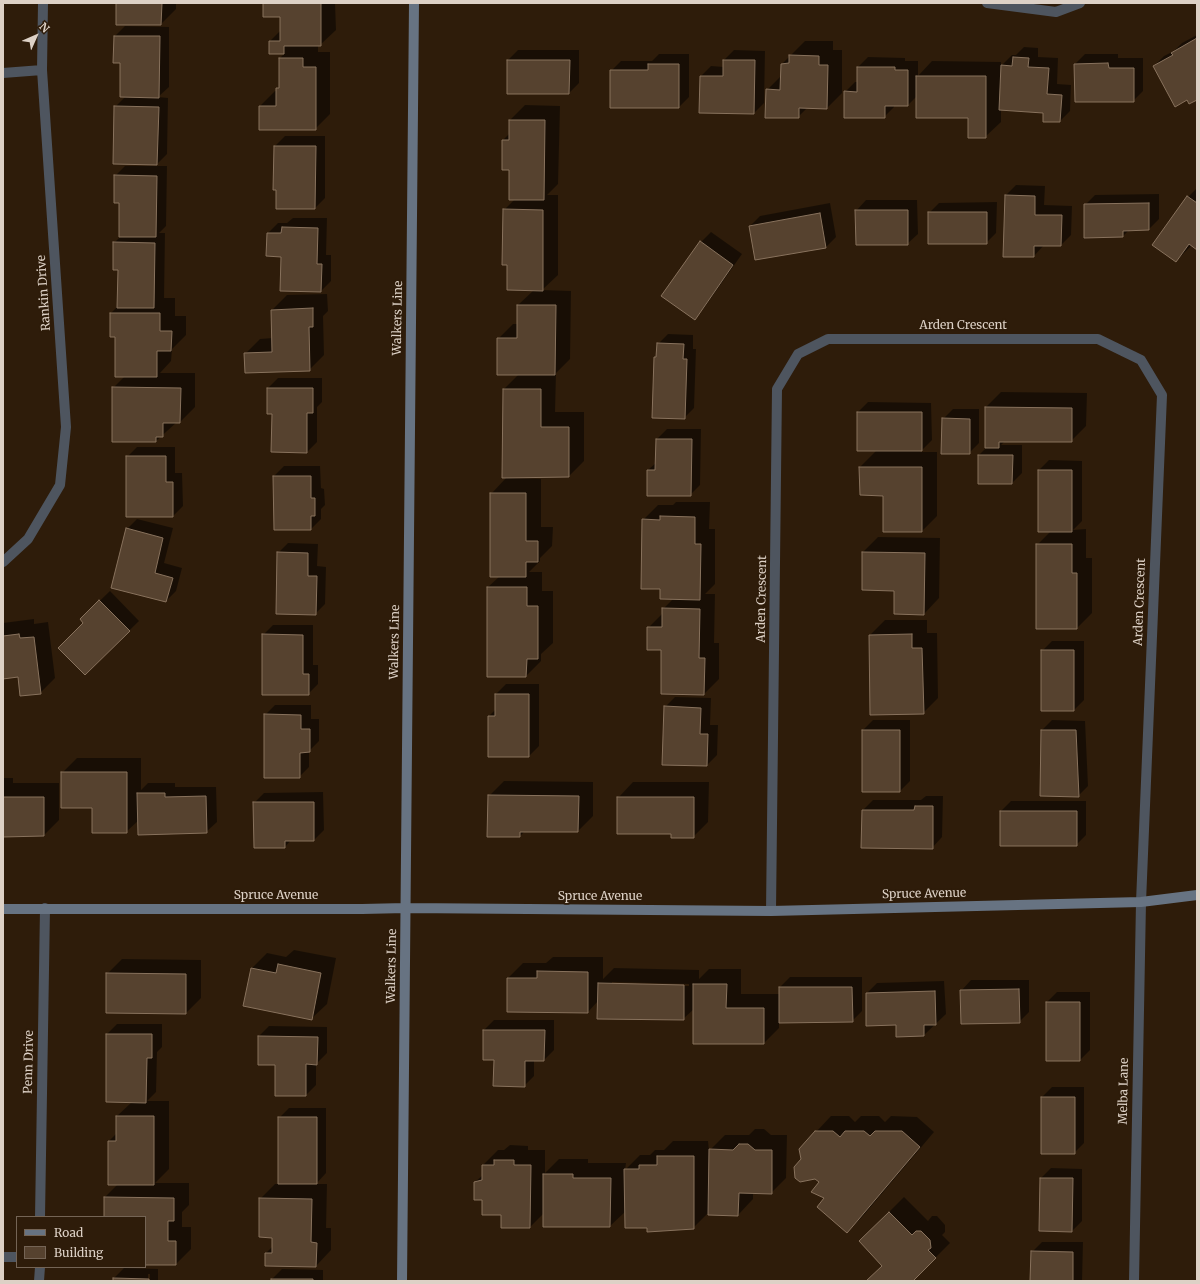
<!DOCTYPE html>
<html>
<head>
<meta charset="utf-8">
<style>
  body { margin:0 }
  #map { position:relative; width:1200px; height:1284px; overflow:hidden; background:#2e1c0a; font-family:Merriweather,serif }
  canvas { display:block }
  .frame { position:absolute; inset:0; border:4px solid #ddd1c6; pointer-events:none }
  .legend { position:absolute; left:16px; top:1216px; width:130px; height:52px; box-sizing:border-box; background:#2e1c0a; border:1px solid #746455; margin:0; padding:5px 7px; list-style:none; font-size:12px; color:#ddd1c6 }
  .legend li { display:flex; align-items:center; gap:8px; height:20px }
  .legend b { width:20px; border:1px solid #746455 }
  .north { position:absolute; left:16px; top:16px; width:40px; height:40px; -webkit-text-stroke:3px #2e1c0a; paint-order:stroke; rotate:45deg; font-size:11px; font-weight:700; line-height:16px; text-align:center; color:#ddd1c6 }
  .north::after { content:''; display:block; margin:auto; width:14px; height:18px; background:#ddd1c6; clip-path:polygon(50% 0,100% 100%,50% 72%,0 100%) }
</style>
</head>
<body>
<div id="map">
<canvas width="1200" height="1284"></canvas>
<div class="frame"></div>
<ul class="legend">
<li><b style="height:5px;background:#677382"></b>Road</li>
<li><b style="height:11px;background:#56422f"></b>Building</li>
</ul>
<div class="north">N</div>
</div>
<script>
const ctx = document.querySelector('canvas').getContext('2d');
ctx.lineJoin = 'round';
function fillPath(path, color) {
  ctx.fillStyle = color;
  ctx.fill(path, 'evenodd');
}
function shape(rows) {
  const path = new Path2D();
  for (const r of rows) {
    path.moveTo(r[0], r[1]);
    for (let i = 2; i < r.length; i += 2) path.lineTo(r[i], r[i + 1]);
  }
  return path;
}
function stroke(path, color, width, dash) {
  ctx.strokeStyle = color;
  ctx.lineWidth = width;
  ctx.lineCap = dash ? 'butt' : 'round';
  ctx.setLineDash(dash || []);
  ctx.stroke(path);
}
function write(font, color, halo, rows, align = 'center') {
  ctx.font = font + ' Merriweather,serif';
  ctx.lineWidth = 3.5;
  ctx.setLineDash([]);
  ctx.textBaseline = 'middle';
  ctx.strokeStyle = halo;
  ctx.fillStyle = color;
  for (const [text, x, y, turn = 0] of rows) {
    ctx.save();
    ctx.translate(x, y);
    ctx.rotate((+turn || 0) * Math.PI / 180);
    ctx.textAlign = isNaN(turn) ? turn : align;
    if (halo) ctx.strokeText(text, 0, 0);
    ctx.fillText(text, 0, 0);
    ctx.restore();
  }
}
fillPath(shape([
  [117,3,176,3,176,9,161,24],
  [264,3,335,3,336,30,320,45,318,45,318,52,330,52,330,114,315,129,260,106,275,91,277,91,277,89,280,85,280,58,285,53,270,53,270,41,281,30,281,16],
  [125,26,169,27,169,87,158,97,168,98,167,154,157,164,115,107,126,96,121,62,115,36],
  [1197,35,1197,99,1188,99,1154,66,1164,56,1174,51,1182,43],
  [805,41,833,41,833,50,842,50,842,93,827,108,808,107,798,117,767,90,782,75,782,64],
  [1024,47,1038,48,1038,57,1058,58,1057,84,1071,85,1070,111,1060,121,1044,112,1001,109,1001,122,985,137,969,117,917,96,908,105,894,105,894,107,884,117,845,92,855,82,858,82,858,67,868,57,905,58,905,61,918,61,918,76,932,61,1001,62,1001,66,1012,55,1016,55],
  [518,50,579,50,579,83,569,93,508,93,508,60],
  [734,50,765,51,764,103,754,113,701,76,711,66,724,67,724,60],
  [659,54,689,54,689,97,679,107,611,71,621,61,652,61],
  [1085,54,1118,54,1118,58,1143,58,1143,91,1133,101,1075,64],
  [525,105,560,106,558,184,547,195,558,195,558,275,542,290,571,291,570,359,556,373,555,412,584,412,584,461,569,476,503,477,504,389,519,374,498,339,513,324,518,324,518,305,534,290,508,264,504,210,515,199,510,170,503,140,510,133,510,120],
  [285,136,325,136,325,198,315,208,275,146],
  [125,166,167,166,166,226,159,233,165,233,164,298,175,298,175,316,186,316,186,335,172,349,171,361,160,373,195,373,195,407,180,422,177,422,156,441,113,388,125,376,111,313,118,306,119,269,114,243,121,236,120,202,115,176],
  [1016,185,1045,186,1044,205,1072,206,1071,235,1061,245,1044,245,1034,256,1006,195],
  [1197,188,1197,248,1192,245,1176,261,1188,197],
  [1159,194,1159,219,1149,229,1129,230,1123,236,1085,205,1095,195],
  [866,200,917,200,918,234,907,244,856,211],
  [997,202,996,233,986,243,929,213,939,203],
  [830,203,836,237,826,247,750,226,760,216],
  [293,218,327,218,326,255,331,255,331,281,321,291,282,256,268,233,278,223,287,223],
  [711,232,742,254,704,308,694,318,701,242],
  [327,294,328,311,323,316,324,355,309,370,245,354,260,339,273,338,272,310,287,295],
  [668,334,693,335,693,349,696,349,694,408,684,418,655,358,657,355,658,344],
  [278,378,322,378,322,402,317,407,317,442,307,452,273,412,268,388],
  [1001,392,1087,393,1086,426,1071,441,1005,441,1001,445,1022,445,1022,473,1012,483,979,455,987,447,986,407],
  [868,402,931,403,932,440,920,452,937,452,937,516,922,531,860,467,877,450,858,412],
  [953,409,979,409,979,443,969,453,943,419],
  [667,429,701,429,700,485,690,495,648,470,657,462,657,439],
  [137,447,175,447,175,473,182,473,183,506,173,516,127,457],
  [1049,460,1082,461,1082,521,1073,530,1086,529,1086,558,1092,558,1092,613,1077,628,1037,545,1051,531,1039,470],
  [284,466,320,466,321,488,324,489,325,505,321,509,321,519,311,529,274,476],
  [506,478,541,479,541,527,553,527,552,546,540,558,540,561,529,572,542,572,542,591,553,591,553,643,541,654,541,661,526,676,488,587,500,576,491,494],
  [676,502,710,502,709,529,715,529,715,584,705,594,715,594,714,643,719,643,719,679,704,694,662,649,648,628,663,613,663,609,673,599,661,588,643,520,658,505,673,505],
  [137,519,173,528,164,563,182,568,176,591,166,601,127,529],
  [878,537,940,538,939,598,924,614,895,590,863,589,863,552],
  [288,543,318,544,317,566,326,567,325,604,315,614,278,553],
  [110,591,139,621,85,674,84,623,81,619],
  [34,619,34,624,48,622,55,678,40,693,19,676,3,678,3,623],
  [885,620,927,620,927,633,937,633,938,698,923,713,870,635],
  [273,625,313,625,313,665,318,665,318,684,308,694,263,635],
  [1052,641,1084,641,1084,700,1074,710,1042,651],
  [506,684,539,684,539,746,529,756,489,716,496,709,496,694],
  [675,697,711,698,710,725,718,725,717,755,707,765,665,707],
  [275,705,311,705,311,719,319,719,319,741,309,751,309,767,299,777,265,715],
  [873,720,910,720,910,781,900,791,863,730],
  [1052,720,1085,721,1088,786,1078,796,1042,730],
  [77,758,141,758,141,790,148,783,175,783,175,787,216,787,217,822,206,832,139,820,126,832,93,807,62,773],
  [3,778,13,778,13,783,59,783,59,820,44,835,3,836],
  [504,781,593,782,593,816,578,831,525,831,520,836,489,796],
  [633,782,709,782,708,822,693,837,672,833,618,798],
  [323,792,324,830,314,840,291,840,285,847,254,803,264,793],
  [926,796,943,796,942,837,932,848,863,810,873,800,921,800],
  [1011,801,1086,801,1086,835,1076,845,1001,811],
  [294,950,336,958,327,1004,311,1019,245,1006,252,968,267,953,286,957],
  [553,957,603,957,603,979,614,968,699,970,699,979,709,969,741,969,741,994,780,994,780,987,790,977,862,977,862,1011,852,1021,779,1022,779,1028,764,1043,694,1009,683,1019,598,1001,588,1012,508,978,523,963,546,963],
  [612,982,689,984,689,986,612,984],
  [122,959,201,960,201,998,186,1013,107,974],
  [971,980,1029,980,1029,1012,1019,1022,961,991],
  [944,981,946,1014,924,1035,897,1024,867,993,877,983],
  [1057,992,1090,992,1090,1050,1080,1060,1047,1060,1047,1002],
  [494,1020,554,1020,554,1050,544,1060,534,1060,534,1076,524,1086,495,1059,484,1030],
  [117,1024,162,1024,162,1047,157,1052,156,1092,147,1101,169,1101,169,1169,155,1183,189,1183,189,1205,182,1212,182,1227,191,1227,191,1249,176,1264,145,1264,145,1217,105,1217,105,1197,118,1184,109,1141,117,1133,117,1116,132,1102,107,1034],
  [269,1026,327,1027,327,1053,316,1064,316,1085,306,1095,276,1064,259,1036],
  [1052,1087,1084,1087,1084,1143,1074,1153,1042,1153,1042,1097],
  [289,1108,326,1108,326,1173,316,1184,327,1184,326,1228,331,1228,331,1250,316,1266,266,1253,273,1246,273,1237,260,1199,275,1184,279,1184,279,1118],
  [831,1116,849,1116,855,1122,861,1116,879,1116,885,1122,891,1116,917,1117,934,1132,862,1217,847,1232,826,1198,820,1182,802,1159,816,1132],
  [755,1129,764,1129,771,1135,787,1135,786,1178,771,1193,753,1193,753,1199,738,1215,707,1214,693,1228,648,1227,626,1211,610,1226,544,1226,544,1213,530,1227,502,1214,482,1199,475,1182,483,1175,483,1165,498,1150,504,1150,510,1145,528,1146,528,1150,545,1150,545,1173,559,1159,588,1159,588,1163,626,1163,625,1170,640,1155,650,1155,655,1150,664,1150,673,1141,708,1141,709,1151,725,1135,749,1135],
  [1051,1168,1082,1169,1082,1221,1072,1231,1041,1230,1041,1178],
  [904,1197,928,1221,932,1216,937,1216,945,1225,945,1232,942,1235,950,1243,912,1281,868,1281,883,1265,860,1241],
  [1042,1242,1083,1242,1082,1281,1031,1281,1032,1252],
  [124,1268,158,1269,158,1281,150,1281,150,1274,148,1274,148,1281,114,1281,114,1278],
  [282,1269,323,1270,323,1281,272,1281,272,1279]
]), '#0007');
const building = shape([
  [116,3,162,3,161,25,116,25,116,3],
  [263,3,321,3,321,46,284,46,284,54,269,54,269,41,280,41,280,17,263,17,263,3],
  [114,36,160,36,159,98,120,97,120,63,113,63,114,36],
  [1197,38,1197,100,1189,104,1187,100,1175,107,1153,66,1173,55,1171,53,1197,38],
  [789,55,819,56,819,65,828,65,827,109,799,108,799,118,765,118,766,89,780,90,781,64,789,63,789,55],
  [1013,57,1029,58,1028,67,1049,68,1047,94,1062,95,1060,122,1043,122,1043,113,999,110,1001,65,1012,66,1013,57],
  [279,58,303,58,303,67,316,67,316,130,259,130,259,106,276,106,276,88,279,88,279,58],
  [507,60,570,60,569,94,507,94,507,60],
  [723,60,755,60,754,114,699,113,700,76,723,76,723,60],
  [1108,63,1109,68,1134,68,1134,102,1075,102,1074,64,1108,63],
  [648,64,679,64,679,108,610,108,610,70,648,70,648,64],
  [857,67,895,67,895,70,908,70,908,106,885,106,885,118,844,118,844,91,857,92,857,67],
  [916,76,986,76,986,138,968,138,968,118,916,118,916,76],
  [114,106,159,107,157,165,113,164,114,106],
  [509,120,545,120,544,200,509,200,509,170,502,170,502,140,509,140,509,120],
  [274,146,316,146,315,209,276,209,276,190,273,190,274,146],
  [114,175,157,176,156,237,119,237,119,203,114,203,114,175],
  [1005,195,1035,196,1035,215,1062,215,1061,246,1034,246,1034,257,1003,257,1005,195],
  [1187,196,1197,203,1197,250,1189,244,1176,262,1152,245,1187,196],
  [1149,203,1149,230,1123,231,1123,237,1084,238,1084,204,1149,203],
  [503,209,543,210,543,291,507,290,507,265,502,265,503,209],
  [855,210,908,210,908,245,856,245,855,210],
  [928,212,987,212,987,244,928,244,928,212],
  [820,213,826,248,755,260,749,226,820,213],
  [282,227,318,228,317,264,322,264,321,292,280,291,281,257,266,256,267,233,281,233,282,227],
  [700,241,733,265,695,320,661,296,700,241],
  [113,242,155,243,154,308,117,308,118,270,113,270,113,242],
  [517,305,556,305,555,375,497,375,497,338,517,338,517,305],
  [313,308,313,327,309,327,310,371,245,373,244,353,272,352,271,310,313,308],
  [110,313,160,313,160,331,172,331,171,351,157,351,157,377,115,377,115,337,110,337,110,313],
  [657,343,684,344,683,359,687,359,685,419,652,418,654,357,656,357,657,343],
  [112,387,181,388,180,423,163,423,163,437,156,437,156,442,112,442,112,387],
  [267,388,313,388,313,413,307,413,307,453,271,452,272,414,267,414,267,388],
  [503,389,541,389,541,427,569,427,569,477,502,478,503,389],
  [985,407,1072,408,1072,442,999,442,999,448,985,448,985,407],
  [857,412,922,412,922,451,857,451,857,412],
  [942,418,970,419,970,454,941,454,942,418],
  [656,439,692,439,691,496,647,496,647,470,655,470,656,439],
  [978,455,1013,455,1012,484,978,484,978,455],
  [126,456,166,456,166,482,173,482,173,517,126,517,126,456],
  [859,467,922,467,922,532,883,532,883,496,860,495,859,467],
  [1038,470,1072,470,1072,532,1038,532,1038,470],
  [273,476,311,476,311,498,315,498,315,516,311,516,311,530,274,530,273,476],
  [490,493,526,493,526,541,538,541,538,562,526,562,526,577,490,577,490,493],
  [660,516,695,517,695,544,701,544,700,600,660,599,660,589,641,589,642,519,660,520,660,516],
  [126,528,163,538,155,573,173,578,166,602,111,588,126,528],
  [1036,544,1072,544,1072,573,1077,573,1077,629,1036,629,1036,544],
  [277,552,308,553,308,576,317,576,316,615,276,614,277,552],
  [862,552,925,553,924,615,894,614,894,591,862,590,862,552],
  [487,587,527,587,527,606,538,606,538,659,527,659,526,677,487,677,487,587],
  [99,600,130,631,85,675,58,648,83,623,80,619,99,600],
  [662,608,700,609,699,658,705,658,704,695,661,694,661,650,647,650,647,627,662,627,662,608],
  [19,634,20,638,34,637,41,694,20,696,18,677,3,679,3,636,19,634],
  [262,634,303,635,303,674,309,674,309,695,262,695,262,634],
  [912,634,912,648,922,648,924,714,870,715,869,635,912,634],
  [1041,650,1074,650,1074,711,1041,711,1041,650],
  [495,694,529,694,529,757,488,757,488,716,495,716,495,694],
  [664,706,701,708,700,734,708,734,707,766,662,765,664,706],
  [264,714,301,715,301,729,310,729,310,752,300,753,300,778,264,778,264,714],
  [862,730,900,730,900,792,862,792,862,730],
  [1041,730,1076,730,1079,797,1040,796,1041,730],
  [61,772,127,772,127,833,92,833,92,808,61,808,61,772],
  [137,793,165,793,165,797,206,796,207,833,138,835,137,793],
  [488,795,579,796,578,832,520,832,520,837,487,837,488,795],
  [3,797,44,797,44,836,3,837,3,797],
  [617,797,694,797,694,838,671,838,671,834,617,834,617,797],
  [253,802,314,802,314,841,285,841,285,848,254,848,253,802],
  [915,806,933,806,933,849,861,848,862,810,914,810,915,806],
  [1000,811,1077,811,1077,846,1000,846,1000,811],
  [278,964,321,973,312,1020,243,1006,251,968,276,973,278,964],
  [537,971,588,972,588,1013,507,1012,507,978,537,978,537,971],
  [106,973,186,974,186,1014,106,1013,106,973],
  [598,983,684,985,684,1020,597,1019,598,983],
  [693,984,727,984,726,1008,764,1008,764,1044,693,1044,693,984],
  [779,987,852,987,853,1022,779,1023,779,987],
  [1019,989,1020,1023,961,1024,960,990,1019,989],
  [935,991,936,1025,924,1025,924,1036,896,1037,896,1025,866,1026,866,993,935,991],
  [1046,1002,1080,1002,1080,1061,1046,1061,1046,1002],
  [483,1030,545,1030,544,1061,525,1061,525,1087,493,1086,494,1060,483,1060,483,1030],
  [106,1034,152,1034,152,1058,147,1058,146,1103,106,1102,106,1034],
  [258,1036,318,1037,317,1065,306,1064,306,1096,275,1096,275,1065,258,1065,258,1036],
  [1041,1097,1075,1097,1075,1154,1041,1154,1041,1097],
  [116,1116,154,1116,154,1185,108,1185,108,1141,116,1141,116,1116],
  [278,1117,317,1117,317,1184,278,1184,278,1117],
  [815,1131,833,1131,840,1137,845,1131,864,1131,870,1136,875,1131,902,1131,920,1147,847,1233,817,1207,824,1198,811,1192,819,1182,815,1179,800,1182,795,1178,794,1167,801,1159,799,1149,815,1131],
  [739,1144,748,1144,755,1150,772,1150,772,1194,739,1193,738,1216,708,1215,709,1149,733,1150,739,1144],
  [657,1156,694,1156,694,1229,647,1232,647,1228,625,1228,624,1169,639,1169,639,1165,657,1165,657,1156],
  [494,1160,514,1160,514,1165,531,1165,530,1228,501,1228,501,1215,482,1215,482,1200,474,1200,474,1182,482,1180,482,1165,494,1165,494,1160],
  [543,1174,573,1174,573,1178,611,1178,610,1227,543,1227,543,1174],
  [1040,1178,1073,1178,1072,1232,1039,1231,1040,1178],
  [104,1197,174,1198,174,1221,168,1221,168,1241,176,1241,176,1265,145,1265,145,1217,104,1217,104,1197],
  [259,1198,312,1199,311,1242,317,1243,316,1267,265,1266,265,1253,272,1253,272,1238,259,1237,259,1198],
  [889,1212,912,1235,916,1231,921,1231,930,1240,931,1248,928,1250,936,1258,913,1281,866,1281,882,1266,859,1241,889,1212],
  [1031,1251,1073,1252,1073,1281,1030,1281,1031,1251],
  [113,1278,149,1279,149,1281,113,1281,113,1278],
  [271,1279,313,1279,313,1281,271,1281,271,1279]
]);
fillPath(building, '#56422f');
stroke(building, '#88725d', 1);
stroke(shape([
  [987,3,1056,12,1080,3],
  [3,73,42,70],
  [3,562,28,539,60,485,66,427,42,70,43,3],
  [771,911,777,389,798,354,828,339,1098,339,1141,360,1162,395,1141,902,1134,1281],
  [40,1217,45,908],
  [3,1257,17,1257],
  [39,1281,40,1267]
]), '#4e555f', 10);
stroke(shape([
  [3,909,362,909,406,908,771,911,1141,902,1197,895],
  [402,1281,414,3]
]), '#677382', 10);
write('12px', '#ddd1c6', '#2e1c0a', [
  ["Rankin Drive",44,293,-94],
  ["Walkers Line",398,318,-89],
  ["Arden Crescent",963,326],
  ["Arden Crescent",762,599,-89],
  ["Arden Crescent",1140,602,-88],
  ["Walkers Line",395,642,-89],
  ["Spruce Avenue",924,894,-1],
  ["Spruce Avenue",276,896],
  ["Spruce Avenue",600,897],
  ["Walkers Line",392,966,-89],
  ["Penn Drive",29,1062,-89],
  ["Melba Lane",1124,1091,-89]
]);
</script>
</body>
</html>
